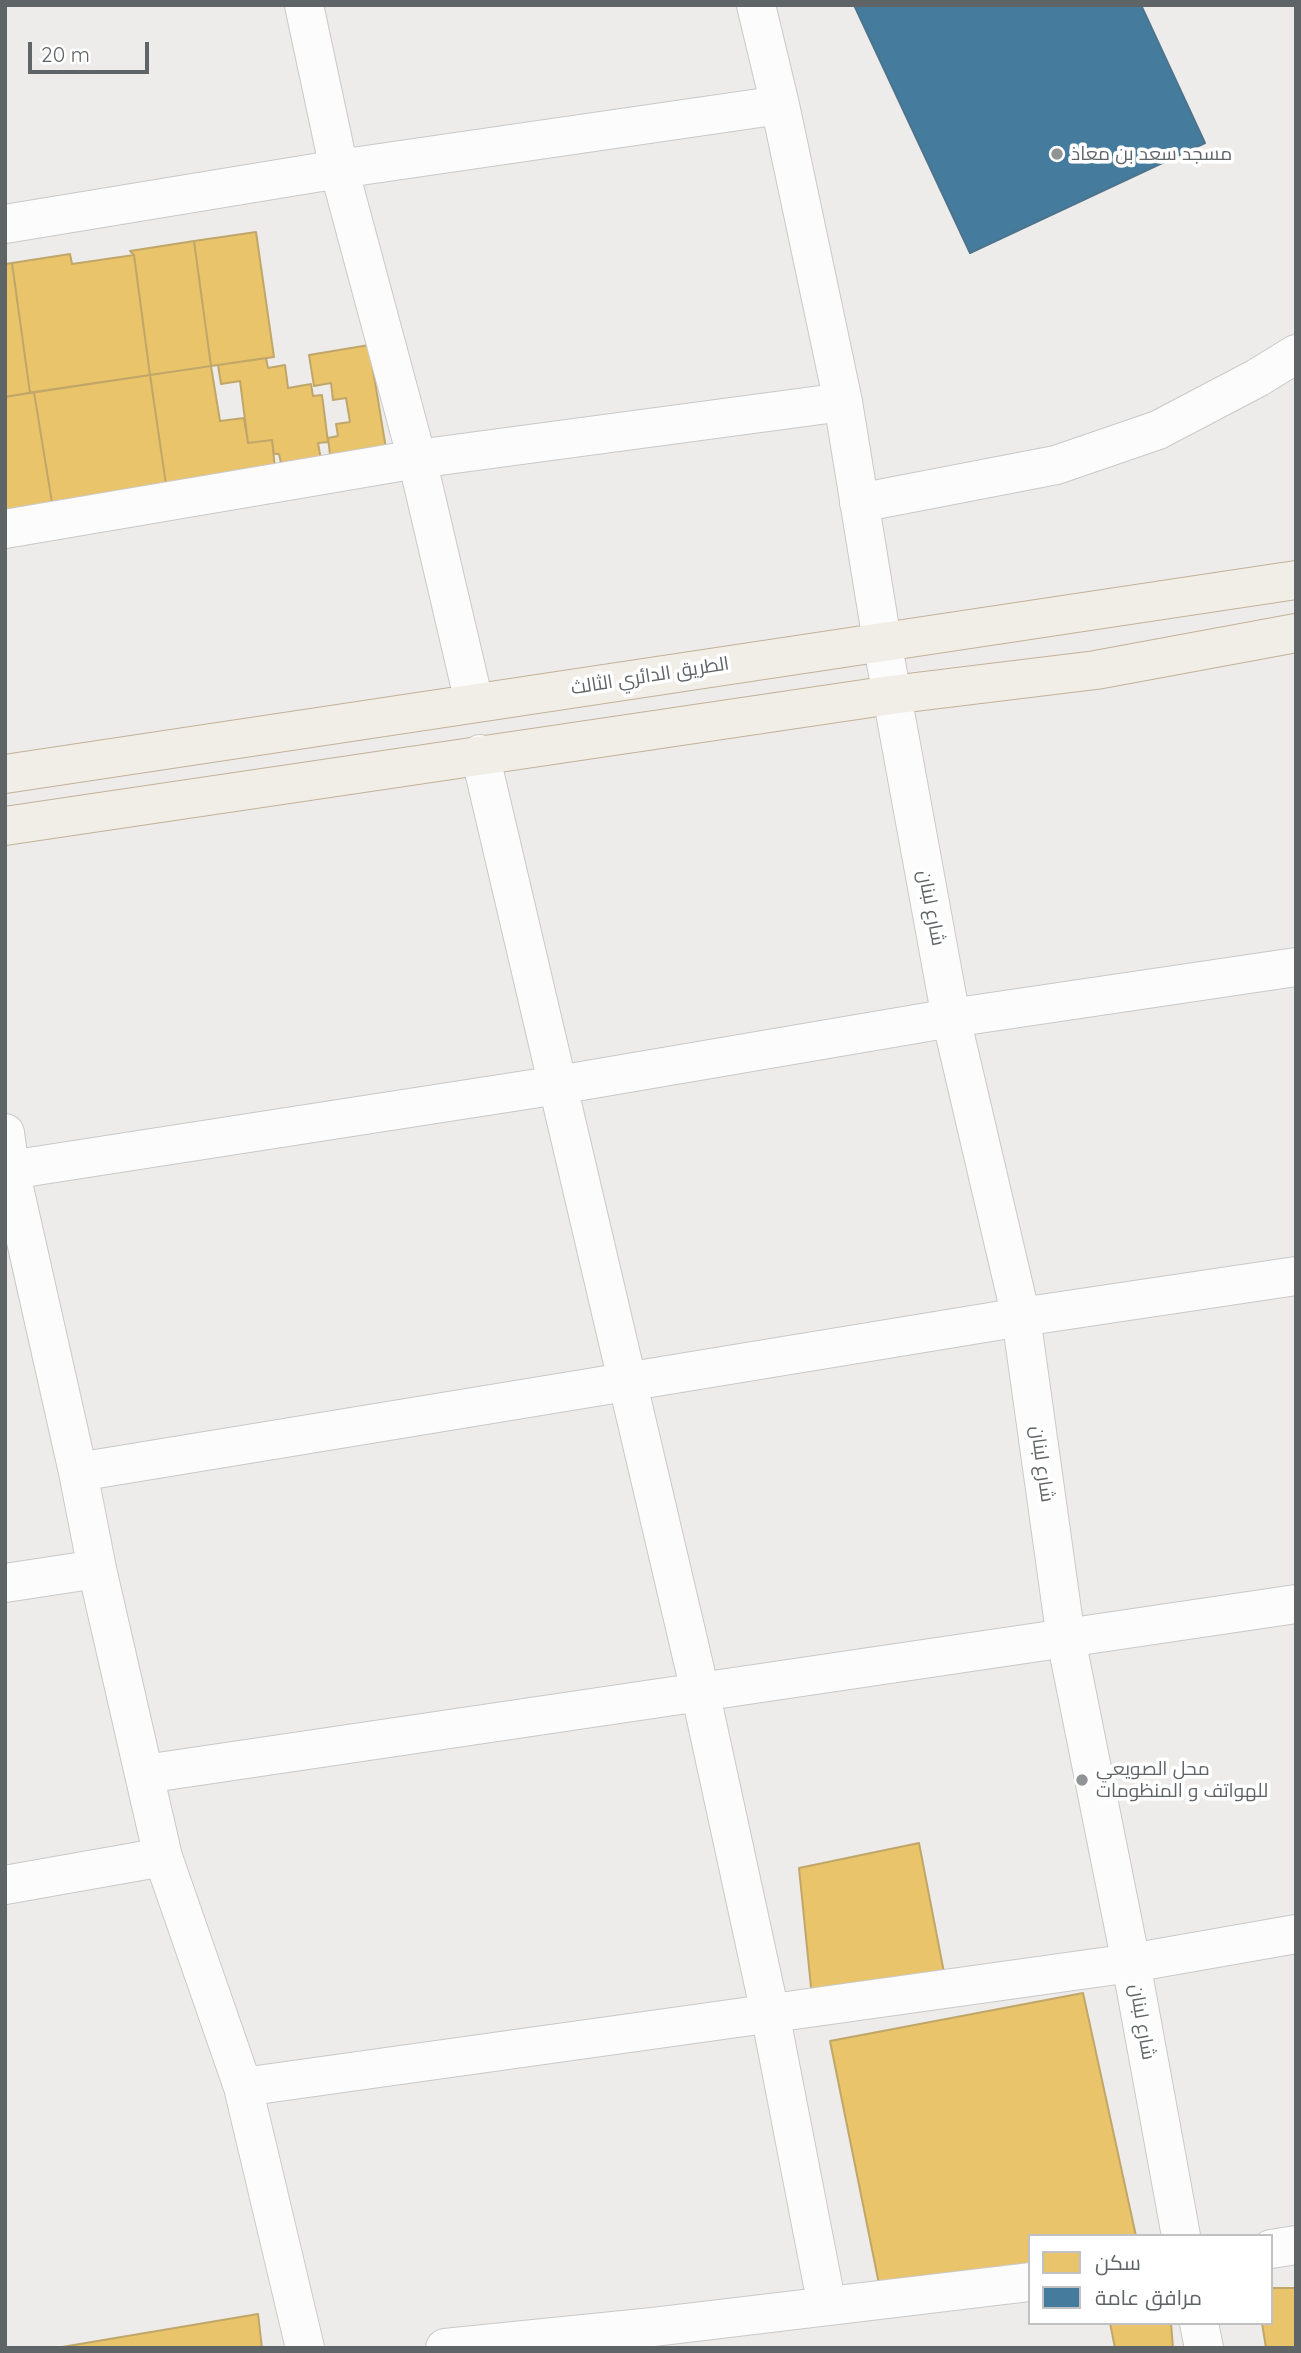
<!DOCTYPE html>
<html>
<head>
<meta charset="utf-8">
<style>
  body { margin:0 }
  #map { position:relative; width:1301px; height:2353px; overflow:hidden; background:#eeecea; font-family:Quicksand,Cairo,sans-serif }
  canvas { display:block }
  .frame { position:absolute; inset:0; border:7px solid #5f6467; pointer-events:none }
  .legend { position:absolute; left:1028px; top:2234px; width:245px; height:91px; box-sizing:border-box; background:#fff; border:2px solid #bfc1c2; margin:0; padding:9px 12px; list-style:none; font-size:21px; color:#5f6467 }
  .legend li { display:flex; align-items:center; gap:14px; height:35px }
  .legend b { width:35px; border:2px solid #bfc1c2 }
  .scale { position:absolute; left:28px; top:42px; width:121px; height:32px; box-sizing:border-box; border:4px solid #5f6467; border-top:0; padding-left:9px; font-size:21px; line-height:24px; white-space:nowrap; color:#5f6467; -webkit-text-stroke:5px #fff; paint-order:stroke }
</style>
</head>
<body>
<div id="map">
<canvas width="1301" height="2353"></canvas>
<div class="frame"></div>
<ul class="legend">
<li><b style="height:19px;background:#e9c46a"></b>سكن</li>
<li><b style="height:19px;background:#457b9d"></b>مرافق عامة</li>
</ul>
<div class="scale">20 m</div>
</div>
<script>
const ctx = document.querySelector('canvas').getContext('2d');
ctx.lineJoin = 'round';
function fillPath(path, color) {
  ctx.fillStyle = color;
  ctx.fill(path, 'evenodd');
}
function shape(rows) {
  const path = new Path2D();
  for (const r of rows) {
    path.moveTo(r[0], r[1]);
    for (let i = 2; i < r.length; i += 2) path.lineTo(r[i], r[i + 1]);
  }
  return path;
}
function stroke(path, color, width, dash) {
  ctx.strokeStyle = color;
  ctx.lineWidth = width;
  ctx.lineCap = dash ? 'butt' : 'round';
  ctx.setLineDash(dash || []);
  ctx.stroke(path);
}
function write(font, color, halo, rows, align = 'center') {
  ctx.font = font + ' Quicksand,Cairo,sans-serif';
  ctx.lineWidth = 7;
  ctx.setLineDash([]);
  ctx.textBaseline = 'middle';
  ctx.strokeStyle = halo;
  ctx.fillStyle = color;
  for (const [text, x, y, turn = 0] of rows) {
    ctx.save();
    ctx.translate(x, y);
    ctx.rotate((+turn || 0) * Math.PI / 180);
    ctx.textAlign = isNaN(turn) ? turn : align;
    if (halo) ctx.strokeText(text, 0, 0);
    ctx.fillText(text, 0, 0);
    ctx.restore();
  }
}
const homes = shape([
  [256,232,274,357,211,366,194,241,256,232],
  [194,241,211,366,150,375,134,255,130,251,194,241],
  [70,254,72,264,134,255,150,375,30,393,12,263,70,254],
  [12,263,30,393,5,397,5,264,12,263],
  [369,345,388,461,332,471,328,438,338,436,336,424,350,422,346,398,333,400,331,383,314,386,309,355,369,345],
  [266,358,268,368,285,365,288,388,311,384,313,396,322,395,328,442,318,443,323,471,284,476,279,454,274,454,272,440,248,443,240,381,221,384,218,365,266,358],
  [211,366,220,421,244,418,248,443,272,440,276,478,168,498,150,375,211,366],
  [150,375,168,498,54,515,34,392,150,375],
  [34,392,54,515,5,523,5,397,34,392],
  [919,1843,947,1988,813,2007,799,1868,919,1843],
  [1083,1993,1136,2236,1030,2236,1030,2265,880,2289,830,2041,1083,1993],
  [1271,2288,1296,2288,1296,2348,1266,2348,1262,2323,1271,2323,1271,2288],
  [258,2314,262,2348,56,2348,258,2314],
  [1110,2323,1171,2323,1173,2348,1115,2348,1110,2323]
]);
fillPath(homes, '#e9c46a');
stroke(homes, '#c0a769', 2);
const public = shape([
  [854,5,1141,5,1205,143,970,253,854,5]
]);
fillPath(public, '#457b9d');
stroke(public, '#4d748d', 2);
const minor = shape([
  [304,5,339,169,417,459,474,702],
  [756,5,780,105,843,402,882,641],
  [5,224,339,169,780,105],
  [859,503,1056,465,1158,430,1257,378,1296,354],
  [5,529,417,459,843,402],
  [480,754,700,1691,770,2013,827,2306],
  [5,1133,10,1170,78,1472,97,1569,163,1857,243,2087,305,2348],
  [10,1170,558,1085,951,1018,1296,967],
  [78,1472,1021,1317,1296,1276],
  [5,1583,97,1569],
  [145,1774,1296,1604],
  [5,1885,163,1857],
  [243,2087,1131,1963,1296,1934],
  [1271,2249,1296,2245],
  [445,2348,653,2327,1030,2282]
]);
const tertiary = shape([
  [882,641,951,1018,1021,1317,1066,1639,1131,1963,1181,2236],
  [1199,2323,1204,2348]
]);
const trunk = shape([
  [5,774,1296,580],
  [5,826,891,695,1096,670,1296,633]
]);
stroke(minor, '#c9c9c9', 40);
stroke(tertiary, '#c9c9c9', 40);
stroke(trunk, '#c4b199', 40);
stroke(minor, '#fcfcfc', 38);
stroke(tertiary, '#fcfcfc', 38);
stroke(trunk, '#f1ede7', 38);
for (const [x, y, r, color] of [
  [1057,154,7,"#919495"],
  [1082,1780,7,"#919495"]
]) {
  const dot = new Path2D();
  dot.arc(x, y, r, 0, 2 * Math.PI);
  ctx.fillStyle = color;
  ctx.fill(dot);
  stroke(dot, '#fff', 2.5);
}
write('19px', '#5f6467', '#fff', [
  ["مسجد سعد بن معاذ",1071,154],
  ["محل الصويعي",1096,1769],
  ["للهواتف و المنظومات",1096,1791]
], 'left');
write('19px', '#5f6467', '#fff', [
  ["الطريق الدائري الثالث",650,676,-9],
  ["شارع لبنان",931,908,79],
  ["شارع لبنان",1042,1464,82],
  ["شارع لبنان",1142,2022,80]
]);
</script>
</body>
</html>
